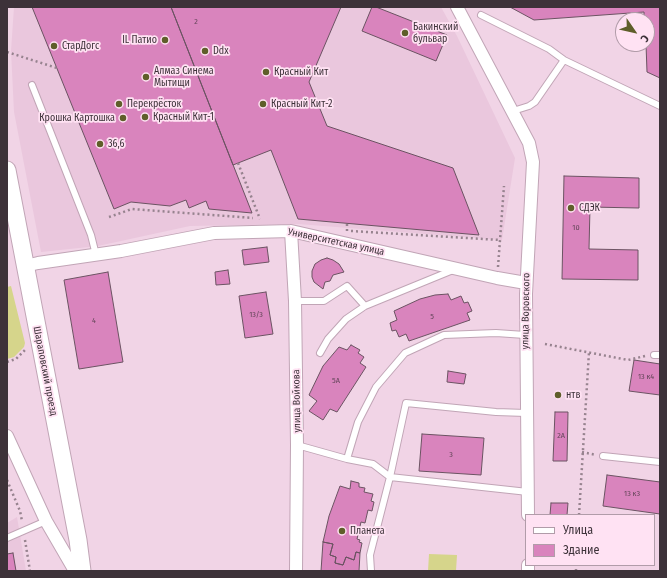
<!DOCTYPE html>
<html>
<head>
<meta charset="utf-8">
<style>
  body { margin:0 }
  #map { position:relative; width:667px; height:578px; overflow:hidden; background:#f1d4e6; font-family:"Fira Sans Condensed",sans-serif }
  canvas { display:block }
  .frame { position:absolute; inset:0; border:8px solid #3d3239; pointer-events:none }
  .legend { position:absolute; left:525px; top:514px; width:130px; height:52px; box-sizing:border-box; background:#ffe2f3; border:1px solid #b19ca9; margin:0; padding:5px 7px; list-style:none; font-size:12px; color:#3d3239 }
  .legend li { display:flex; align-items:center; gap:8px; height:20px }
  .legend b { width:20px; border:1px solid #b19ca9 }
  .north { position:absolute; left:615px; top:12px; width:40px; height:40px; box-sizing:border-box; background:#ffe2f3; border:1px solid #b19ca9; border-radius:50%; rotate:124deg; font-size:11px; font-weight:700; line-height:16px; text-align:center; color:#3d3239 }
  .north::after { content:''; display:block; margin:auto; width:14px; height:18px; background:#5f5e2a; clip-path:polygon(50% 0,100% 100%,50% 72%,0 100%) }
</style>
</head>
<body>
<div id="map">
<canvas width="667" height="578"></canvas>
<div class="frame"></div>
<ul class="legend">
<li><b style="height:5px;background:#fff"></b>Улица</li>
<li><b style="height:11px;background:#d984bd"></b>Здание</li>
</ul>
<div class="north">С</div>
</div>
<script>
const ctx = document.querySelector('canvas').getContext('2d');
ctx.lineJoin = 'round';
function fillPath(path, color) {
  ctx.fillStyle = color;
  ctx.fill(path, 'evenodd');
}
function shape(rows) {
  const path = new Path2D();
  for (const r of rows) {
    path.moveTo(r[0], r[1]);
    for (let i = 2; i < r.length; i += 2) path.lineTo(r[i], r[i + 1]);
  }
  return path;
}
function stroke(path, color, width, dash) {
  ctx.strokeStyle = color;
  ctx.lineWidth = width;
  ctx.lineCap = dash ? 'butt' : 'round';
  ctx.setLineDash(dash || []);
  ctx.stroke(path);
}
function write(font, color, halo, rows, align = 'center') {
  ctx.font = font + ' "Fira Sans Condensed",sans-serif';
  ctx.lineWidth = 3.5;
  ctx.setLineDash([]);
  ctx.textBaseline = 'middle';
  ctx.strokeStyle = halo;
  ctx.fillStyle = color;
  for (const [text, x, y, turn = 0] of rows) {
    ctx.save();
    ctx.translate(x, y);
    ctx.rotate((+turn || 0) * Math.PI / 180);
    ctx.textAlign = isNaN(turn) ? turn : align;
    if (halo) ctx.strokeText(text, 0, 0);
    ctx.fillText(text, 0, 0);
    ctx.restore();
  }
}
fillPath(shape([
  [14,7,441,7,457,36,515,158,502,240,298,224,190,226,98,246,41,252,14,112,11,51],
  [17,517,26,571,7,571,7,523]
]), '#eac7dd');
fillPath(shape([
  [11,286,25,343,24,347,14,357,7,359,7,287],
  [429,554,457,555,456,571,428,571]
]), '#d6d58b');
const building = shape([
  [32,7,171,7,252,213,209,209,206,201,189,208,186,200,170,206,131,202,114,209,32,7],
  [171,7,341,7,309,82,327,126,453,168,479,235,298,219,271,150,233,165,171,7],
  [372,7,376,7,447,35,436,61,362,31,372,7],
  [510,7,660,7,660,78,647,72,646,44,647,44,647,20,644,20,644,12,534,20,510,7],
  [564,176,639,178,639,208,590,207,589,249,638,250,638,280,562,279,564,176],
  [267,247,269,262,244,265,242,250,267,247],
  [327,258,333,260,339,264,344,272,333,275,330,281,325,282,323,289,314,282,312,277,312,271,315,264,321,260,327,258],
  [228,270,230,284,216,285,215,272,228,270],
  [108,272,123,362,79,369,64,280,108,272],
  [266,292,273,334,245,338,239,296,266,292],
  [448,294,451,300,461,296,464,303,468,302,472,311,467,313,470,320,409,341,406,334,399,337,396,330,392,331,390,323,397,320,394,311,420,299,435,295,448,294],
  [351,345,360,350,358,353,364,357,360,363,366,367,337,412,330,409,323,420,309,411,317,401,309,395,323,366,339,347,347,350,351,345],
  [634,360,660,364,660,395,629,391,634,360],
  [448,371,466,374,464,384,447,382,448,371],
  [555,412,568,412,567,461,553,461,555,412],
  [422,434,484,438,481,475,419,471,422,434],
  [607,475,660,482,660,514,603,506,607,475],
  [351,481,359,483,359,487,365,488,364,492,373,494,371,501,374,502,372,511,368,510,365,523,361,522,357,539,360,540,359,542,362,543,360,553,356,552,354,560,346,557,343,565,335,563,336,557,330,555,333,544,323,542,329,516,340,486,350,489,351,481],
  [551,503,568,503,567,515,550,515,551,503],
  [323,542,333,544,330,555,336,557,335,563,343,565,346,557,354,560,356,552,360,553,359,571,321,571,323,542],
  [13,553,16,571,7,571,7,554,13,553]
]);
fillPath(building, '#d984bd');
stroke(building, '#6b5362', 1);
const lane = shape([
  [481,15,549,49,564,60,660,106],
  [32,85,91,235,96,255],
  [513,111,529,106,535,102,564,60],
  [295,301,324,301,347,286,365,306],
  [320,353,328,339,346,319,365,306,453,270],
  [654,355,660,355],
  [526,413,496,412,406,403,390,477,528,492],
  [297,445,347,459,373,464,390,477,370,555,371,571],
  [603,456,660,462],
  [347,459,358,422,376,387,405,353,444,335,496,333,525,335],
  [7,538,46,521]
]);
const street = shape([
  [457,7,529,143,533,162,526,294,528,515],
  [291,231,295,301,297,445,296,571],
  [25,266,38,263,121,251,214,233,291,231,497,278,526,283],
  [7,436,46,521,75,571],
  [528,565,528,571]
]);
const secondary = shape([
  [7,170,78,540,82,571]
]);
stroke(lane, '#c1a5b6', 8);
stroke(street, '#c1a5b6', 14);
stroke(secondary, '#c1a5b6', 19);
stroke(shape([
  [7,52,57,68],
  [238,163,260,219],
  [109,217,132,209,253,218],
  [347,231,347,224],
  [351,231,500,240],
  [498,267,504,186],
  [545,344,628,360,645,356],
  [7,362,16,359,26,349],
  [582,452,596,455],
  [7,480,20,511,22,521],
  [579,515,589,352],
  [25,540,30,571],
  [576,571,576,565]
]), '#97838f', 2.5, [2, 3]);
stroke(lane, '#fff', 6);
stroke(street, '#fff', 12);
stroke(secondary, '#fff', 17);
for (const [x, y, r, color] of [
  [405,33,4,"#5f5e2a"],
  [165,40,4,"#5f5e2a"],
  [54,46,4,"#5f5e2a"],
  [205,51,4,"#5f5e2a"],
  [266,72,4,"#5f5e2a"],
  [146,77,4,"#5f5e2a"],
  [119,104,4,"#5f5e2a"],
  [263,104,4,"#5f5e2a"],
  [145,117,4,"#5f5e2a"],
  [123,118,4,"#5f5e2a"],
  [100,144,4,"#5f5e2a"],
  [571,208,4,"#5f5e2a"],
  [558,395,4,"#5f5e2a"],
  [342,531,4,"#5f5e2a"]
]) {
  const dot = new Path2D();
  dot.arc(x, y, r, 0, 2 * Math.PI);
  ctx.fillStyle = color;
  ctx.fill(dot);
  stroke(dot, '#ffe2f3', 1.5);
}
write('8px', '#64465a', null, [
  ["2",196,22],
  ["10",576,228],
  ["13/3",256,315],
  ["5",432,317],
  ["4",94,321],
  ["13 к4",646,377],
  ["5А",336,381],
  ["2А",561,436],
  ["3",451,455],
  ["13 к3",632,494]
]);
write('10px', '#3d3239', '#ffe2f3', [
  ["Бакинский",413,27],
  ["бульвар",413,39],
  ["IL Патио",157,40,"right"],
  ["СтарДогс",62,46],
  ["Ddx",213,51],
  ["Алмаз Синема",154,71],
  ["Мытищи",154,83],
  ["Красный Кит",274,72],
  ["Перекрёсток",127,104],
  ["Красный Кит-2",271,104],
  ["Красный Кит-1",153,117],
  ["Крошка Картошка",115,118,"right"],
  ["36,6",108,144],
  ["СДЭК",579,208],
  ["нтв",566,395],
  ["Планета",350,531]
], 'left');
write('10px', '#3d3239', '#ffe2f3', [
  ["Университетская улица",336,242,12],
  ["улица Воровского",526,311,-89],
  ["Шараповский проезд",45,371,79],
  ["улица Войкова",297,401,-91]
]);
</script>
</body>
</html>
